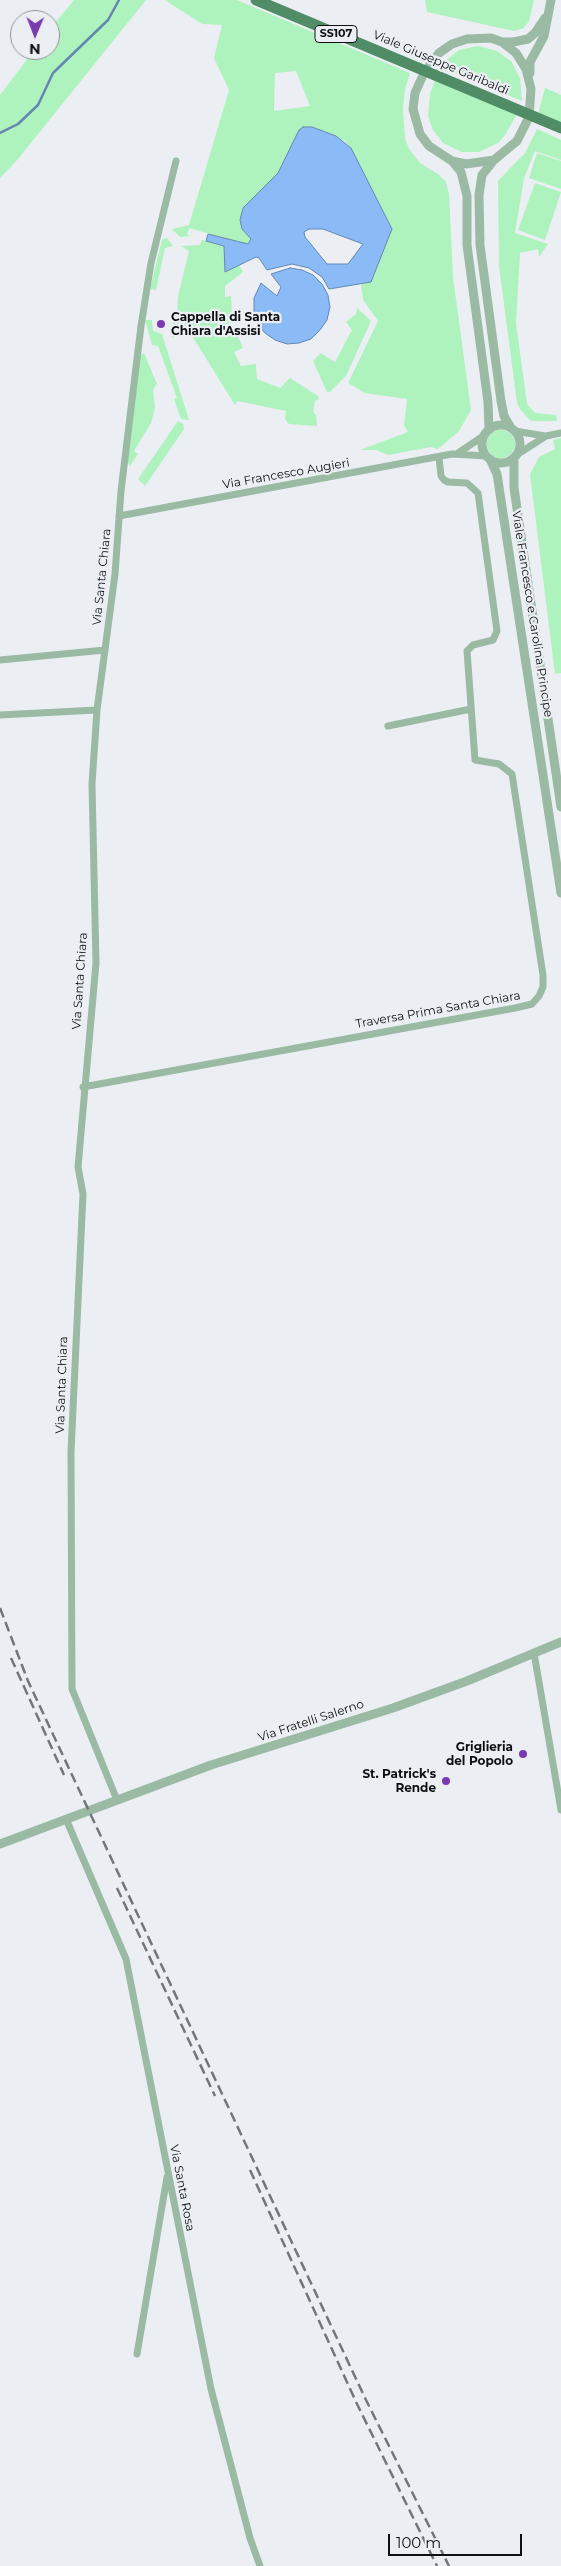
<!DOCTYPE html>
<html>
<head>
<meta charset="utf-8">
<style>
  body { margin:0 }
  #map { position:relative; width:561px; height:2566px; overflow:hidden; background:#ebeff4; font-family:Montserrat,sans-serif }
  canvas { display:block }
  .north { position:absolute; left:10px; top:10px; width:50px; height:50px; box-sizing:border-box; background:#ebeff4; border:1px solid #929599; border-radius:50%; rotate:181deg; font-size:14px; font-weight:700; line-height:20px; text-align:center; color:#0d0f10 }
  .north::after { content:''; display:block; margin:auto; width:18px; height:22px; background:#7b3bb0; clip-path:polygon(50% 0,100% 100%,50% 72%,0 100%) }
  .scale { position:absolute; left:388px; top:2534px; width:134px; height:22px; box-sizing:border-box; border:2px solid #0d0f10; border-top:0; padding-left:6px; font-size:15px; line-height:18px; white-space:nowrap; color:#0d0f10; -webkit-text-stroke:4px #ebeff4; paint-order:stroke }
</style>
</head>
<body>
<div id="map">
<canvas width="561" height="2566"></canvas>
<div class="north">N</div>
<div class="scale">100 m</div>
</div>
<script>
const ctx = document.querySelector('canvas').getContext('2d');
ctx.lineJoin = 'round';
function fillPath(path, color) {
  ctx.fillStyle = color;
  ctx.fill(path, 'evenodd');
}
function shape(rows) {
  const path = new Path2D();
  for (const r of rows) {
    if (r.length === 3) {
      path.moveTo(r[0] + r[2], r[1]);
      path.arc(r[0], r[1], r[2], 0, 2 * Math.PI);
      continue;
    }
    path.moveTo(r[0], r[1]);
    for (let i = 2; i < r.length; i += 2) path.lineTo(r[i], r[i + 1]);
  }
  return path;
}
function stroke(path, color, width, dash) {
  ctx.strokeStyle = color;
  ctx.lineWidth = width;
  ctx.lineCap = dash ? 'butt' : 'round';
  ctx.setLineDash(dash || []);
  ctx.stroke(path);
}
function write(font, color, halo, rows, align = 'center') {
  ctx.font = font + ' Montserrat,sans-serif';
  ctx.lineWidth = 4.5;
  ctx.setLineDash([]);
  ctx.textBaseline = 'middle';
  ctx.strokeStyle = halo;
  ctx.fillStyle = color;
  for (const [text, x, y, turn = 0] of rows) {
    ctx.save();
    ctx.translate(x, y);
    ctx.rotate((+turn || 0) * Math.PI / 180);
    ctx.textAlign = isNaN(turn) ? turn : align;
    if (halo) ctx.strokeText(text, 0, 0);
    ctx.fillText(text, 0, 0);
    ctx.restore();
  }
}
fillPath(shape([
  [74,0,146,0,18,159,0,178,0,95,34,50,50,50,50,29],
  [165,0,237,0,410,73,405,89,403,109,405,138,409,149,420,163,438,174,446,182,449,194,453,277,471,410,459,431,438,449,431,447,388,455,376,450,360,450,408,432,404,425,407,399,365,393,348,383,378,321,363,300,361,284,371,281,392,229,351,148,344,140,287,156,278,173,243,208,242,229,251,239,248,245,189,228,187,235,192,236,180,237,172,229,189,225,229,90,214,58,222,25,202,24],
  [296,71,310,106,274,111,275,73],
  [425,0,534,0,529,21,524,28,514,31,427,12],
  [478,46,497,51,512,62,520,78,522,101,439,66,459,50],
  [435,80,517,114,505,135,498,143,479,152,462,152,443,143,433,130,428,116,430,94],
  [545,88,561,95,561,124,538,114],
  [537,129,561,140,561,160,535,151,524,178,515,233,548,244,539,257,538,249,520,253,516,323,527,404,535,413,556,415,557,421,531,421,520,409,517,403,499,266,498,181,525,153],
  [537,153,561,161,561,189,529,178],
  [535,183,561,192,545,240,518,230],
  [167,238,173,246,165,248,156,290,150,289,162,240],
  [202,240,224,246,225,272,239,265,243,272,225,286,225,297,231,296,232,322,227,324,227,331,235,329,243,348,234,352,241,366,256,364,257,379,280,388,290,378,318,396,319,399,315,401,313,412,316,415,317,426,289,424,285,419,286,411,237,401,235,405,189,331,172,338,170,331,177,313,178,296,189,251,181,246,200,245],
  [357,308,371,321,346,376,330,392,327,392,313,361,321,353,335,362,352,330,346,322,356,314],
  [145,320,152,320,153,331,162,334,189,420,181,419,174,399,177,398,158,346,152,345],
  [144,353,157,384,153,390,155,407,151,423,134,451,138,454,130,466,127,462,140,356],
  [178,421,183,424,184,429,145,486,138,479],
  [501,444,14],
  [561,438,561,673,555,674,530,474,539,457,555,449,553,440]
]), '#aef2bd');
const water = shape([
  [303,127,312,127,336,136,351,148,392,229,371,282,329,289,322,277,309,268,292,264,267,270,259,258,256,257,225,272,224,246,206,241,208,234,248,244,251,239,242,229,240,220,243,208,278,173,299,130,303,127],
  [309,229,323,229,363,244,348,264,327,264,305,237,304,232,309,229],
  [290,268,302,270,313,275,322,284,328,295,330,307,327,320,320,330,311,339,299,343,287,344,275,340,265,333,257,323,254,311,254,298,261,283,277,296,281,287,271,274,290,268]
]);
fillPath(water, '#8abbf6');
stroke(water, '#6487b1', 1);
stroke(shape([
  [0,133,18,124,38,105,53,73,108,20,119,0]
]), '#6487b1', 2.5);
stroke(shape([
  [515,431,545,436],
  [458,453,485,435],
  [518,454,546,436,561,433],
  [119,516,452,454,487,456],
  [0,660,105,650],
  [0,715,97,710],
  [388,726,471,709],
  [83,1087,515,1008,532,1004,539,996,543,987,543,975,512,774,499,764,475,760,467,651,473,645,493,640,497,631,478,493,467,483,448,482,444,480,441,476,439,457],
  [534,1653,561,1810],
  [117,1800,72,1689,71,1452,83,1194,78,1167,96,963,92,784,97,710,115,574,121,491,141,326,151,263,176,161],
  [66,1819,126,1959,211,2389,250,2538,260,2566],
  [137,2354,167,2177]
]), '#9bbaa4', 7);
stroke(shape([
  [491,38,502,42,516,53,526,69,531,89,529,117,517,141,494,160,466,164,452,161,429,146,420,134,413,109,415,93,424,73,439,53,452,44,467,39,491,38],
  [502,42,513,42,528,39,535,33,545,18],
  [530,73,530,62,544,36,551,0],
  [494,160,482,175,479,195,480,245,501,401,504,416,511,428],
  [452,161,461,172,467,196,467,245,488,402,489,430],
  [501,444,19],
  [514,458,514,488,561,807],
  [490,459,497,474,561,893],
  [0,1844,211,1765,393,1708,467,1681,561,1642]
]), '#9bbaa4', 9);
stroke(shape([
  [256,0,561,128]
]), '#508c66', 11);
stroke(shape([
  [0,1608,28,1681,73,1777,366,2400,449,2566],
  [11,1658,64,1775],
  [117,1888,215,2096],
  [250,2170,357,2404,437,2566]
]), '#737679', 2.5, [10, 5]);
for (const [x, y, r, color] of [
  [161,324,5,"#7b3bb0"],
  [523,1754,5,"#7b3bb0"],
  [446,1781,5,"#7b3bb0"]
]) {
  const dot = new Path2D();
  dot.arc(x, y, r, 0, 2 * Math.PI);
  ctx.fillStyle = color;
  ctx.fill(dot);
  stroke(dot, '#ebeff4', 2);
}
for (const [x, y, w] of [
  [336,34,42]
]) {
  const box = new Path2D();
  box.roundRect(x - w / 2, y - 8.5, w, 17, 4);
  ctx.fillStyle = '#ebeff4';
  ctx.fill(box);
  stroke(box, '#0d0f10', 1);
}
write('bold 11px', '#0d0f10', null, [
  ["SS107",336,34]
]);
write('12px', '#0d0f10', '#ebeff4', [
  ["Viale Giuseppe Garibaldi",441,63,23],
  ["Via Francesco Augieri",286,474,-10],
  ["Via Santa Chiara",102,577,-84],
  ["Viale Francesco e Carolina Principe",532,614,81],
  ["Via Santa Chiara",80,981,-86],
  ["Traversa Prima Santa Chiara",438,1010,-10],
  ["Via Santa Chiara",62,1385,-88],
  ["Via Fratelli Salerno",311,1721,-18],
  ["Via Santa Rosa",182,2188,79]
]);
write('bold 12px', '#0d0f10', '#ebeff4', [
  ["Cappella di Santa",171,317,"left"],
  ["Chiara d'Assisi",171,331,"left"],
  ["Griglieria",513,1747],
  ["del Popolo",513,1761],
  ["St. Patrick's",436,1774],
  ["Rende",436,1788]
], 'right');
</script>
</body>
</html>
